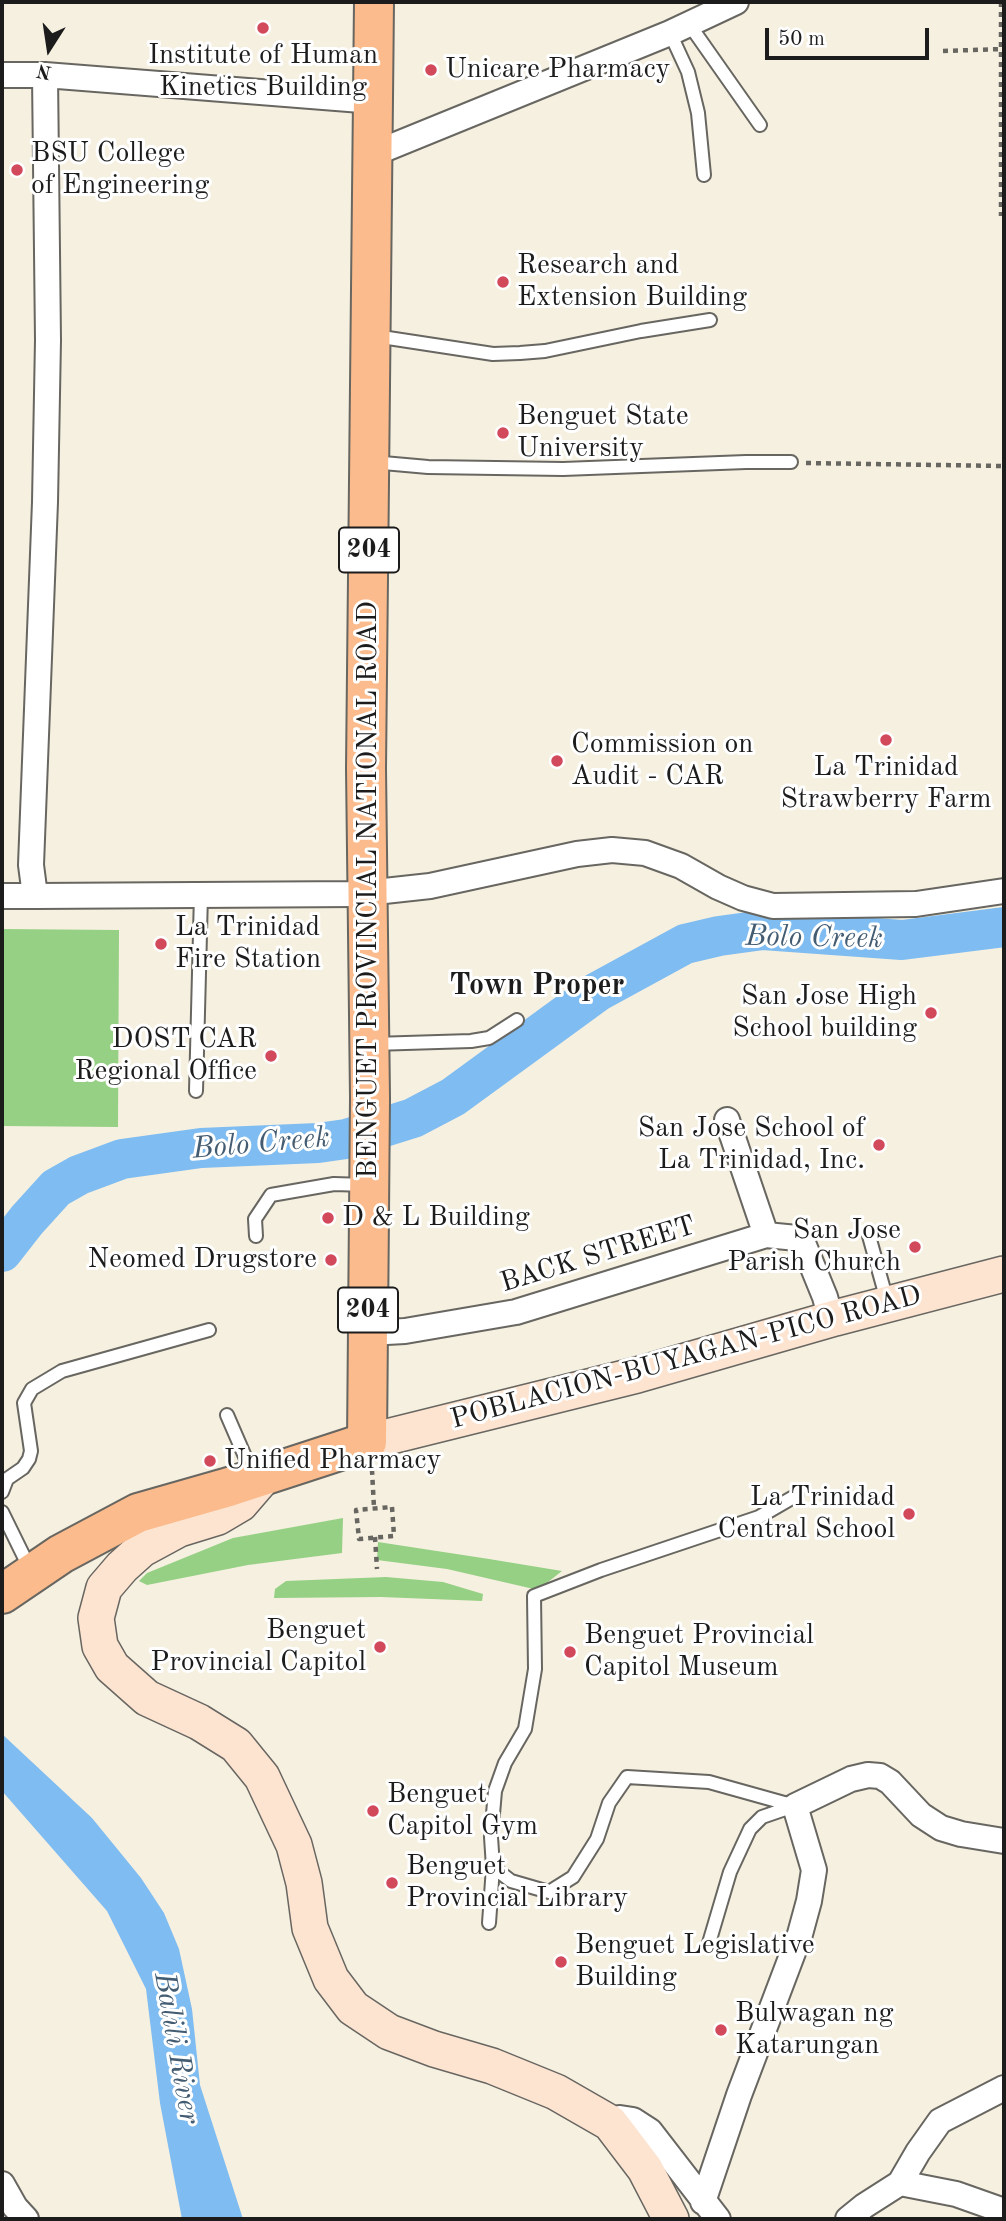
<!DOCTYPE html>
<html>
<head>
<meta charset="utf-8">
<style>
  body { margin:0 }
  #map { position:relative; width:1006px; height:2221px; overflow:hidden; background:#f6f0e0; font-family:"Old Standard TT",serif }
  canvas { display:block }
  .frame { position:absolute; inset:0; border:4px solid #1c1c1c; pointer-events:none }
  .north { position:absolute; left:14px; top:14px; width:70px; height:70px; -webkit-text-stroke:5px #fff; paint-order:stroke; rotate:192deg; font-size:19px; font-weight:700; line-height:28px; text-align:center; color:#1c1c1c }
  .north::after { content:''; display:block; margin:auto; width:24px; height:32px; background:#1c1c1c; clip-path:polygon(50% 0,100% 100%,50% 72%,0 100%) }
  .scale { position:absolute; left:765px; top:28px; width:164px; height:32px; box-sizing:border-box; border:4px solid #1c1c1c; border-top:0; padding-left:9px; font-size:21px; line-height:24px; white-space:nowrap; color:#1c1c1c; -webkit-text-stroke:5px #fff; paint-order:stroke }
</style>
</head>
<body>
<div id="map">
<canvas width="1006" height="2221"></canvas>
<div class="frame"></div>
<div class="north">N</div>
<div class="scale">50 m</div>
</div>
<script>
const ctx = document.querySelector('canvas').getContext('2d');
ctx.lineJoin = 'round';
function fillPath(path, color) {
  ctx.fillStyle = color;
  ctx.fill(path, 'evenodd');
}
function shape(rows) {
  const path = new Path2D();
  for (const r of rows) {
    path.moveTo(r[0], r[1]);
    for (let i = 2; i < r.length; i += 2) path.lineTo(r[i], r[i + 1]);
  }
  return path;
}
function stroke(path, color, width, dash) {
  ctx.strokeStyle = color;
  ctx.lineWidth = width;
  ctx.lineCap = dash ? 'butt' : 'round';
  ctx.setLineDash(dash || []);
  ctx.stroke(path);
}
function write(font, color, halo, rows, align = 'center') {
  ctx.font = font + ' "Old Standard TT",serif';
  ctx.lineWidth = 6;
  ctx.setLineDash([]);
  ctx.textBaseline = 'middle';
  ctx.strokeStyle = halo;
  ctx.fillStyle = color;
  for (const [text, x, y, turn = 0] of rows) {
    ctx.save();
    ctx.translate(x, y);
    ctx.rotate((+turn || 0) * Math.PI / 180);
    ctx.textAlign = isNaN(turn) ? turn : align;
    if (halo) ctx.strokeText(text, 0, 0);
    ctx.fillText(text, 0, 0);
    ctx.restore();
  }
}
fillPath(shape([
  [2,929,119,930,118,1127,2,1126],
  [343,1518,342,1553,248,1565,147,1585,139,1581,147,1573,233,1538],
  [378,1542,489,1559,562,1571,538,1590,447,1569,377,1560],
  [386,1577,443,1582,483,1594,482,1601,381,1597,274,1598,275,1589,286,1581]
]), '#95d084');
fillPath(shape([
  [2,1734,92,1818,141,1878,164,1913,179,1949,192,2009,200,2085,243,2219,182,2219,160,2103,146,1989,107,1911,2,1791]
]), '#7ebcf1');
stroke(shape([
  [2,1252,27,1220,56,1188,79,1175,122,1159,201,1148,318,1143,346,1139,413,1118,453,1097,597,992,685,944,719,936,763,930,902,940,1004,927]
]), '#7ebcf1', 40);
const lane = shape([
  [689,24,760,125],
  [670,33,688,72,698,113,704,175],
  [375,336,493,354,520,353,545,351,641,331,710,320],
  [372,462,428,467,563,469,746,462,791,462],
  [373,1044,471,1041,489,1038,517,1020],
  [196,1091,201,894],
  [256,1236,255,1219,271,1195,334,1184,366,1185],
  [869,1236,888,1304],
  [227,1415,253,1475],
  [2,1492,7,1479,23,1468,29,1459,31,1451,24,1403,32,1389,62,1371,209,1330],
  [2,1512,31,1571],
  [795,1806,709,1782,627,1777,609,1803,597,1839,573,1877,549,1892,511,1881,493,1867,491,1837,495,1791,505,1763,525,1729,535,1669,534,1596,601,1570,759,1517,797,1495],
  [489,1923,493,1867],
  [709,1943,730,1872,750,1829,762,1817,794,1806]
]);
const street = shape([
  [2,75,45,75,374,101],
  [45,75,48,340,45,502,31,865,35,896,357,894,430,886,577,854,612,850,645,853,681,866,718,887,743,898,773,906,916,904,1004,891],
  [373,154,670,33,736,2],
  [2,896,35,896],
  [727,1120,766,1235],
  [368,1333,405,1331,516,1312,766,1235,797,1238,803,1243,825,1297,831,1319],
  [610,2123,620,2118,633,2120,650,2131,718,2219],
  [900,2183,918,2152,940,2121,1004,2088],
  [2,2184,15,2207,26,2219],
  [703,2202,739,2095,800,1934,809,1901,814,1870,795,1806,851,1779,868,1775,880,1776,890,1782,921,1815,941,1828,961,1834,1004,1841],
  [848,2219,864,2206,900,2183,956,2194,1004,2211]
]);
const secondary = shape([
  [367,1442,637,1375,835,1318,1004,1274],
  [265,1475,240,1504,218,1517,179,1529,142,1549,122,1567,104,1588,96,1618,100,1646,112,1667,147,1698,199,1722,236,1745,262,1777,294,1845,304,1883,310,1928,331,1979,353,2008,389,2032,434,2049,492,2066,556,2092,610,2123,645,2169,671,2219]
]);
const highway = shape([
  [2,1594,61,1554,138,1513,229,1487,367,1442,370,1098,366,768,374,2]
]);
stroke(lane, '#686661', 16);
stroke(street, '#686661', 28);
stroke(secondary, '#686661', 38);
stroke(highway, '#686661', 42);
stroke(shape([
  [1001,2,1001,216],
  [943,51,1004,49],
  [806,463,1004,466],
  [372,1470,374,1508],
  [392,1507,394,1536,359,1539,356,1510,392,1507],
  [375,1537,377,1569]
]), '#686661', 4.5, [5, 5]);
stroke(lane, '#fff', 12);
stroke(street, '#fff', 24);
stroke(secondary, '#fde4d1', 35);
stroke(highway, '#fbbb8c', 38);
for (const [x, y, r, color] of [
  [263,28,7,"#d1495b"],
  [431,70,7,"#d1495b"],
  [17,170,7,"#d1495b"],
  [503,282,7,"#d1495b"],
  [503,433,7,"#d1495b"],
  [886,740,7,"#d1495b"],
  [557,761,7,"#d1495b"],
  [161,944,7,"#d1495b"],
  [931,1013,7,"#d1495b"],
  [271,1056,7,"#d1495b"],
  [879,1145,7,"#d1495b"],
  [328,1218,7,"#d1495b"],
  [915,1247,7,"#d1495b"],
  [331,1260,7,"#d1495b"],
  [210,1461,7,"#d1495b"],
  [909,1514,7,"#d1495b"],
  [380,1647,7,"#d1495b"],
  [570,1652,7,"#d1495b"],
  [373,1811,7,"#d1495b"],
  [392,1883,7,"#d1495b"],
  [561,1962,7,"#d1495b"],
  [721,2030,7,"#d1495b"]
]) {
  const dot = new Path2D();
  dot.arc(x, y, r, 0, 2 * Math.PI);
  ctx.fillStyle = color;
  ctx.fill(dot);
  stroke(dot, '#fff', 2.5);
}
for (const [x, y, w] of [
  [369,550,60],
  [368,1310,60]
]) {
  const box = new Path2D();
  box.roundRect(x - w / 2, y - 22.5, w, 45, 5);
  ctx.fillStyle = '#fff';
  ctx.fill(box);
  stroke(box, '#1c1c1c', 2);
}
write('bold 26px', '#1c1c1c', null, [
  ["204",369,550],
  ["204",368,1310]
]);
write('28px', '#1c1c1c', '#fff', [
  ["Institute of Human",263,56,"center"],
  ["Kinetics Building",263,88,"center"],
  ["Unicare Pharmacy",445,70],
  ["BSU College",31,154],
  ["of Engineering",31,186],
  ["Research and",517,266],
  ["Extension Building",517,298],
  ["Benguet State",517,417],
  ["University",517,449],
  ["Commission on",571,745],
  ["Audit - CAR",571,777],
  ["La Trinidad",886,768,"center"],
  ["Strawberry Farm",886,800,"center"],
  ["La Trinidad",175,928],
  ["Fire Station",175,960],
  ["San Jose High",917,997,"right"],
  ["School building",917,1029,"right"],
  ["DOST CAR",257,1040,"right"],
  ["Regional Office",257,1072,"right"],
  ["San Jose School of",865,1129,"right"],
  ["La Trinidad, Inc.",865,1161,"right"],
  ["D & L Building",342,1218],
  ["San Jose",901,1231,"right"],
  ["Parish Church",901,1263,"right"],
  ["Neomed Drugstore",317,1260,"right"],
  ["Unified Pharmacy",224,1461],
  ["La Trinidad",895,1498,"right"],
  ["Central School",895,1530,"right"],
  ["Benguet",366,1631,"right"],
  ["Provincial Capitol",366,1663,"right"],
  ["Benguet Provincial",584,1636],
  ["Capitol Museum",584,1668],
  ["Benguet",387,1795],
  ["Capitol Gym",387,1827],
  ["Benguet",406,1867],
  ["Provincial Library",406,1899],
  ["Benguet Legislative",575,1946],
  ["Building",575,1978],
  ["Bulwagan ng",735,2014],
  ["Katarungan",735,2046]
], 'left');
write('28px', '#1c1c1c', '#fff', [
  ["BENGUET PROVINCIAL NATIONAL ROAD",369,890,-90],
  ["BACK STREET",598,1255,-17],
  ["POBLACION-BUYAGAN-PICO ROAD",686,1358,-15]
]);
write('italic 30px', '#435c71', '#fff', [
  ["Bolo Creek",814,938,1],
  ["Bolo Creek",261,1144,-5],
  ["Balili River",176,2048,80]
]);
write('bold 30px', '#1c1c1c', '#fff', [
  ["Town Proper",537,986]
]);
</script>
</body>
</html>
